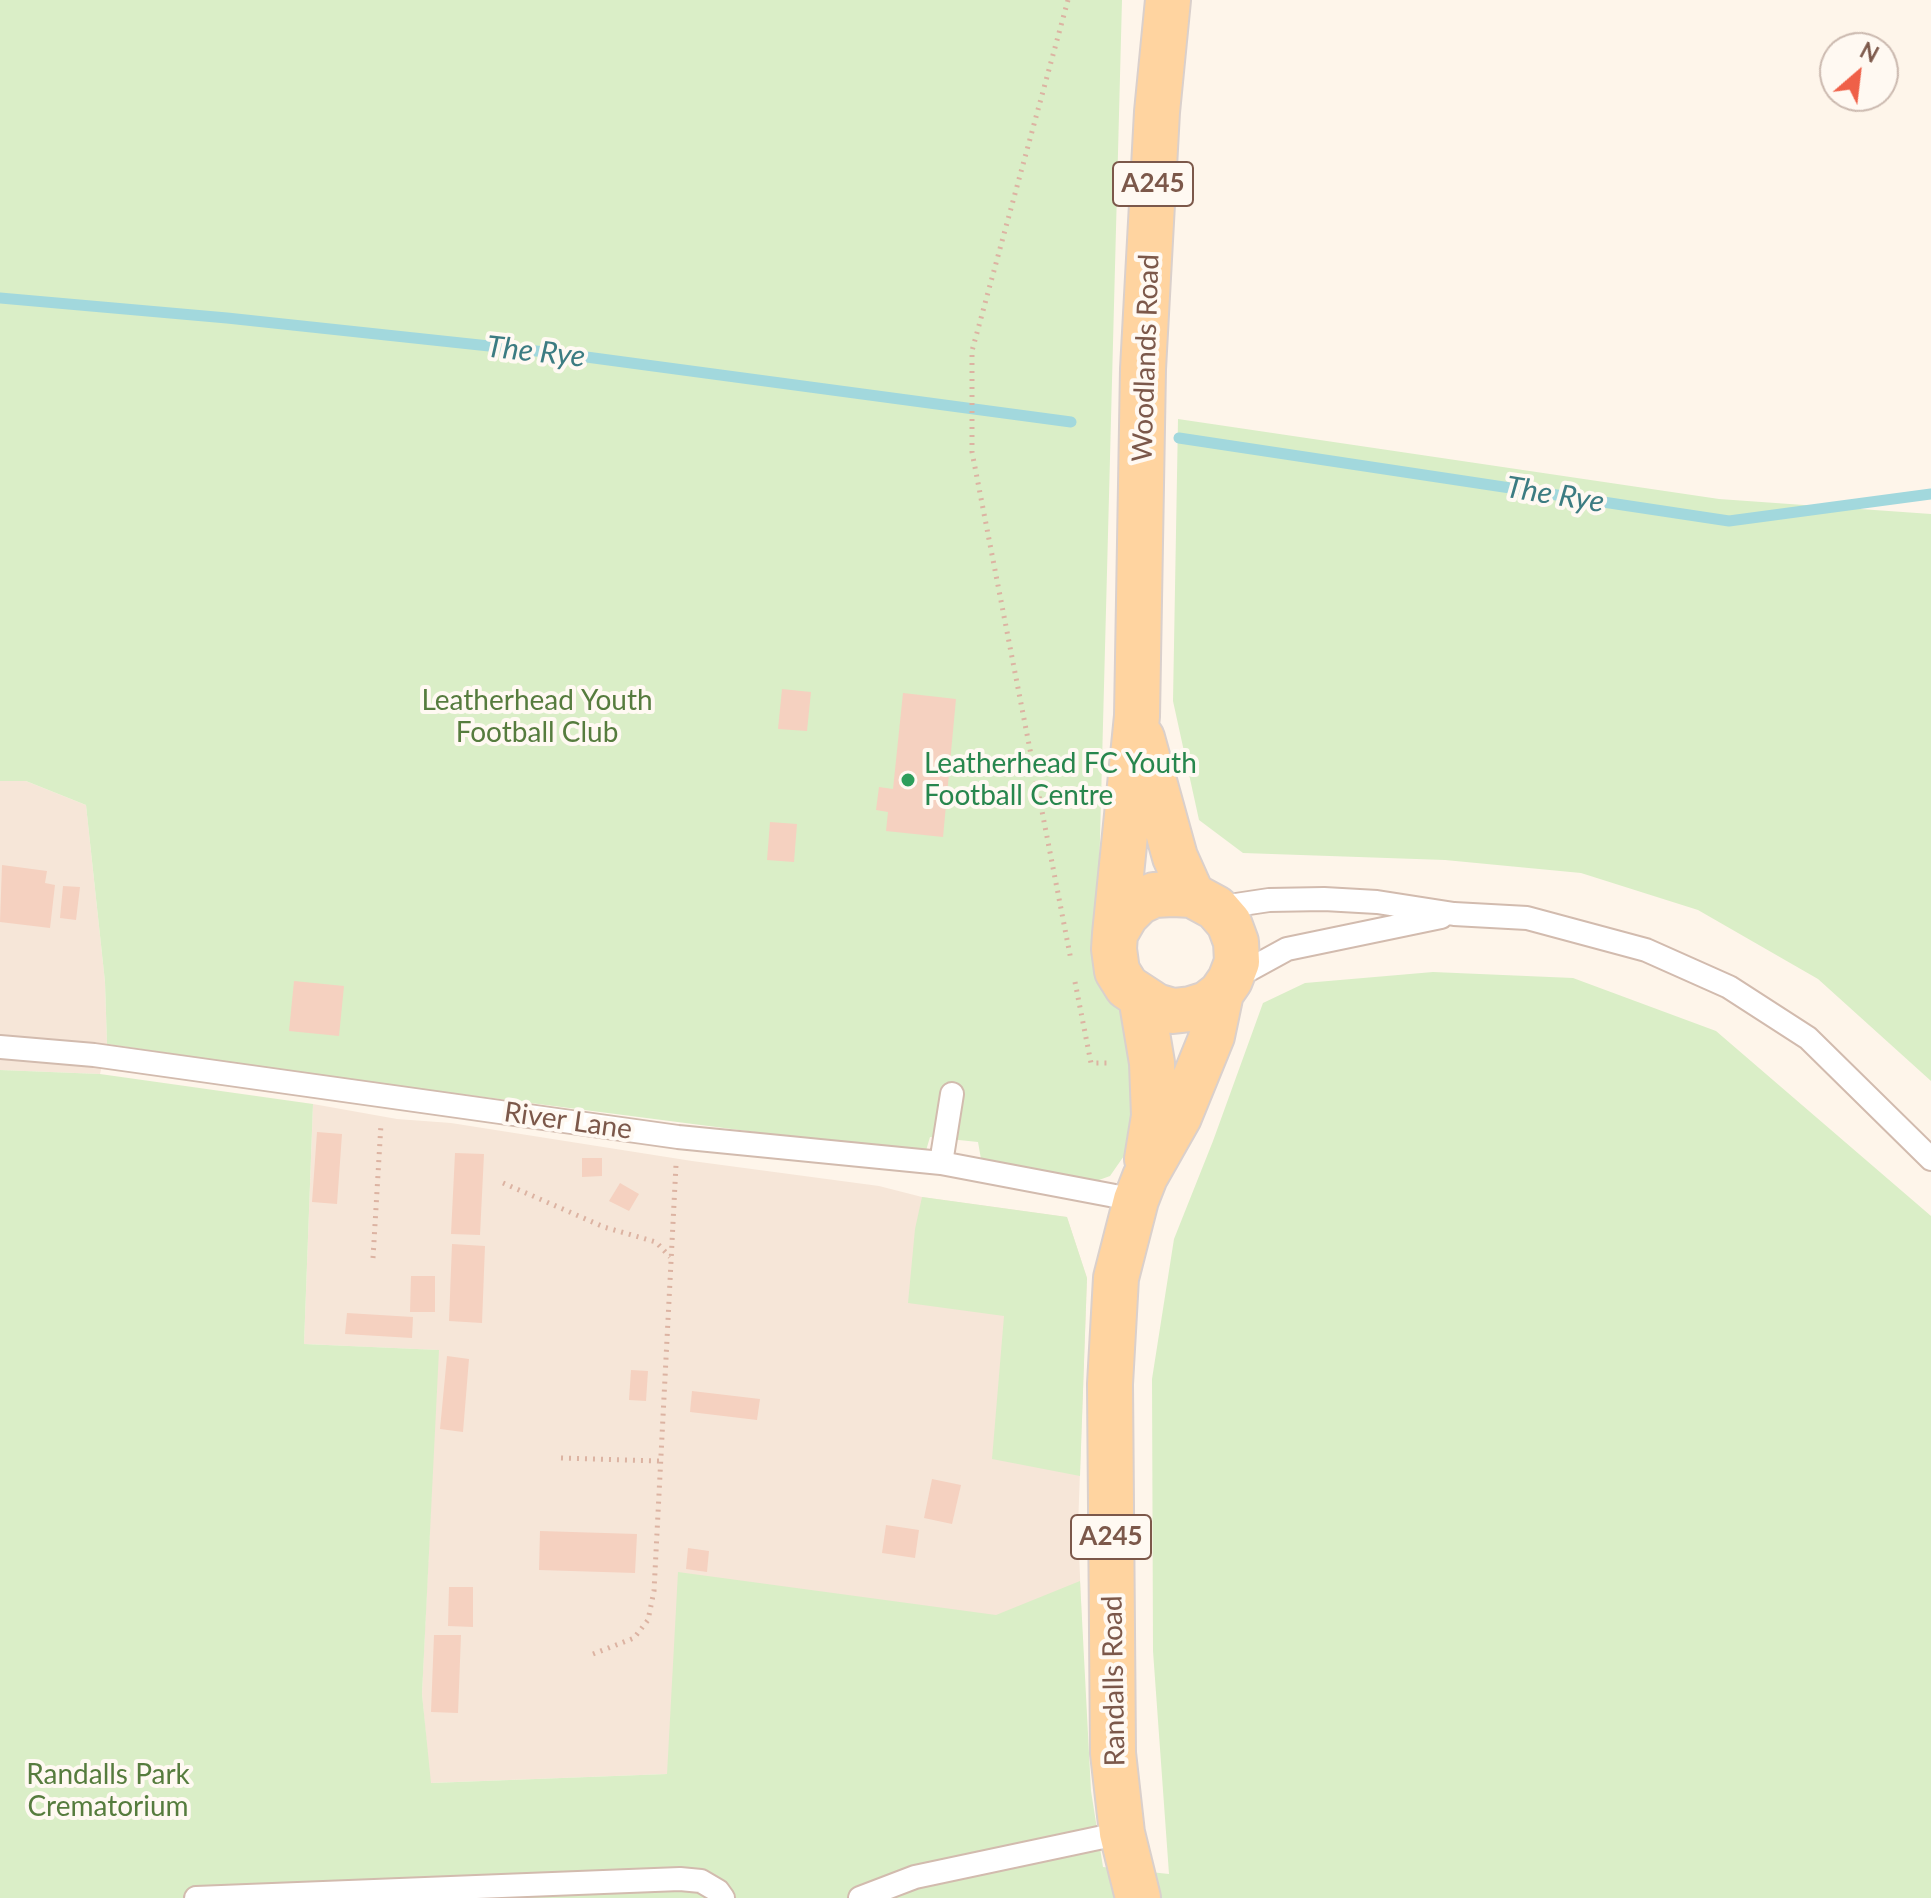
<!DOCTYPE html>
<html>
<head>
<meta charset="utf-8">
<style>
  body { margin:0 }
  #map { position:relative; width:1931px; height:1898px; overflow:hidden; background:#fef5ea; font-family:Lato,sans-serif }
  canvas { display:block }
  .north { position:absolute; left:1819px; top:32px; width:80px; height:80px; box-sizing:border-box; background:#fff9f2; border:2px solid #cbb9af; border-radius:50%; rotate:28deg; font-size:22px; font-weight:700; line-height:32px; text-align:center; color:#7c584a }
  .north::after { content:''; display:block; margin:auto; width:28px; height:36px; background:#ef6048; clip-path:polygon(50% 0,100% 100%,50% 72%,0 100%) }
</style>
</head>
<body>
<div id="map">
<canvas width="1931" height="1898"></canvas>
<div class="north">N</div>
</div>
<script>
const ctx = document.querySelector('canvas').getContext('2d');
ctx.lineJoin = 'round';
function fillPath(path, color) {
  ctx.fillStyle = color;
  ctx.fill(path, 'evenodd');
}
function shape(rows) {
  const path = new Path2D();
  for (const r of rows) {
    path.moveTo(r[0], r[1]);
    for (let i = 2; i < r.length; i += 2) path.lineTo(r[i], r[i + 1]);
  }
  return path;
}
function stroke(path, color, width, dash) {
  ctx.strokeStyle = color;
  ctx.lineWidth = width;
  ctx.lineCap = dash ? 'butt' : 'round';
  ctx.setLineDash(dash || []);
  ctx.stroke(path);
}
function write(font, color, halo, rows, align = 'center') {
  ctx.font = font + ' Lato,sans-serif';
  ctx.lineWidth = 8;
  ctx.setLineDash([]);
  ctx.textBaseline = 'middle';
  ctx.strokeStyle = halo;
  ctx.fillStyle = color;
  for (const [text, x, y, turn = 0] of rows) {
    ctx.save();
    ctx.translate(x, y);
    ctx.rotate((+turn || 0) * Math.PI / 180);
    ctx.textAlign = isNaN(turn) ? turn : align;
    if (halo) ctx.strokeText(text, 0, 0);
    ctx.fillText(text, 0, 0);
    ctx.restore();
  }
}
fillPath(shape([
  [0,781,26,781,86,805,105,982,107,1044,100,1074,0,1070],
  [313,1104,397,1119,451,1123,692,1161,879,1186,922,1197,1067,1217,1087,1278,1078,1527,1085,1702,667,1774,430,1783,422,1694,438,1350,304,1344]
]), '#f6e6d8');
fillPath(shape([
  [0,0,1122,0,1097,953,1104,985,1145,1050,1135,1140,1110,1176,1088,1184,1007,1169,981,1159,978,1142,930,1137,925,1154,368,1082,107,1044,105,982,86,805,26,781,0,781],
  [1178,419,1719,499,1931,514,1931,1081,1818,979,1698,910,1581,873,1445,860,1243,853,1199,820,1173,701],
  [1433,972,1573,978,1716,1031,1931,1216,1931,1898,0,1898,0,1070,100,1074,313,1104,304,1344,439,1350,422,1694,431,1783,667,1774,678,1572,996,1615,1080,1581,1091,1791,1103,1867,1169,1874,1153,1651,1152,1379,1174,1239,1213,1141,1263,1003,1305,983],
  [922,1197,1067,1217,1087,1278,1080,1476,992,1459,1004,1316,908,1303,915,1229]
]), '#daeec7');
stroke(shape([
  [0,298,227,318,564,354,1071,422],
  [1179,438,1729,521,1931,494]
]), '#a2d8dd', 11);
fillPath(shape([
  [782,689,811,692,807,731,778,729],
  [903,693,956,699,943,837,886,831,888,812,876,810,879,787,893,789],
  [770,822,797,824,794,862,767,860],
  [2,865,47,871,45,883,55,885,50,928,0,922],
  [63,886,80,887,76,920,60,918],
  [294,981,344,986,339,1036,289,1031],
  [317,1132,342,1134,337,1204,312,1202],
  [455,1153,484,1154,480,1235,451,1234],
  [582,1158,602,1158,602,1176,582,1177],
  [620,1183,639,1194,629,1211,609,1201],
  [452,1244,485,1246,482,1323,449,1321],
  [411,1276,435,1276,435,1312,410,1312],
  [347,1313,413,1317,412,1338,345,1334],
  [447,1356,469,1359,463,1432,440,1429],
  [631,1370,648,1371,646,1401,629,1400],
  [692,1391,760,1399,757,1420,690,1412],
  [932,1479,961,1485,952,1524,924,1518],
  [886,1525,919,1530,915,1558,882,1553],
  [540,1531,637,1534,635,1573,539,1570],
  [688,1548,709,1551,707,1572,686,1569],
  [449,1587,473,1587,473,1627,448,1626],
  [434,1635,461,1635,458,1713,431,1712]
]), '#f5d1c0');
const lane = shape([
  [1216,908,1269,900,1324,899,1377,902,1454,914,1527,918,1646,950,1729,987,1808,1038,1931,1159],
  [1234,978,1287,949,1441,917],
  [0,1047,94,1055,678,1137,941,1163,1136,1200],
  [941,1163,952,1094],
  [196,1898,680,1879,701,1881,718,1891,723,1898],
  [860,1898,915,1877,1122,1833]
]);
const primary = shape([
  [1142,738,1175,857,1192,895],
  [1173,894,1192,895,1216,908,1229,923,1236,942,1237,962,1230,980,1221,993,1207,1004,1191,1009,1173,1011,1156,1006,1127,987,1117,971,1114,949,1115,934,1126,915,1139,902,1154,895,1173,894],
  [1115,934,1137,716,1143,369,1157,112,1168,0],
  [1141,997,1152,1063,1154,1116,1147,1159],
  [1138,1898,1122,1833,1113,1753,1110,1384,1116,1278,1136,1200,1145,1177,1179,1117,1212,1036,1221,993]
]);
stroke(lane, '#d2bbae', 26);
stroke(primary, '#dad0cc', 48);
stroke(shape([
  [1068,0,972,351,972,452,1071,960],
  [1075,982,1091,1063,1111,1063],
  [503,1183,604,1227,656,1242,670,1257],
  [373,1258,381,1124],
  [561,1458,659,1461],
  [593,1654,634,1638,648,1620,654,1591,676,1165]
]), '#dcb3a2', 5, [2, 6]);
stroke(lane, '#fff', 22);
stroke(primary, '#ffd4a0', 44);
for (const [x, y, r, color] of [
  [908,780,8,"#2e9e5b"]
]) {
  const dot = new Path2D();
  dot.arc(x, y, r, 0, 2 * Math.PI);
  ctx.fillStyle = color;
  ctx.fill(dot);
  stroke(dot, '#fff9f2', 3);
}
for (const [x, y, w] of [
  [1153,184,80],
  [1111,1537,80]
]) {
  const box = new Path2D();
  box.roundRect(x - w / 2, y - 22, w, 44, 6);
  ctx.fillStyle = '#fff9f2';
  ctx.fill(box);
  stroke(box, '#7c584a', 2);
}
write('bold 26px', '#7c584a', null, [
  ["A245",1153,184],
  ["A245",1111,1537]
]);
write('28px', '#7c584a', '#fff9f2', [
  ["Woodlands Road",1146,358,-88],
  ["River Lane",568,1121,8],
  ["Randalls Road",1114,1681,-91]
]);
write('28px', '#567c3e', '#fff9f2', [
  ["Leatherhead Youth",537,701],
  ["Football Club",537,733],
  ["Randalls Park",108,1775],
  ["Crematorium",108,1807]
]);
write('28px', '#27864d', '#fff9f2', [
  ["Leatherhead FC Youth",924,764],
  ["Football Centre",924,796]
], 'left');
write('italic 30px', '#3c7c82', '#fff9f2', [
  ["The Rye",536,352,6],
  ["The Rye",1555,495,9]
]);
</script>
</body>
</html>
